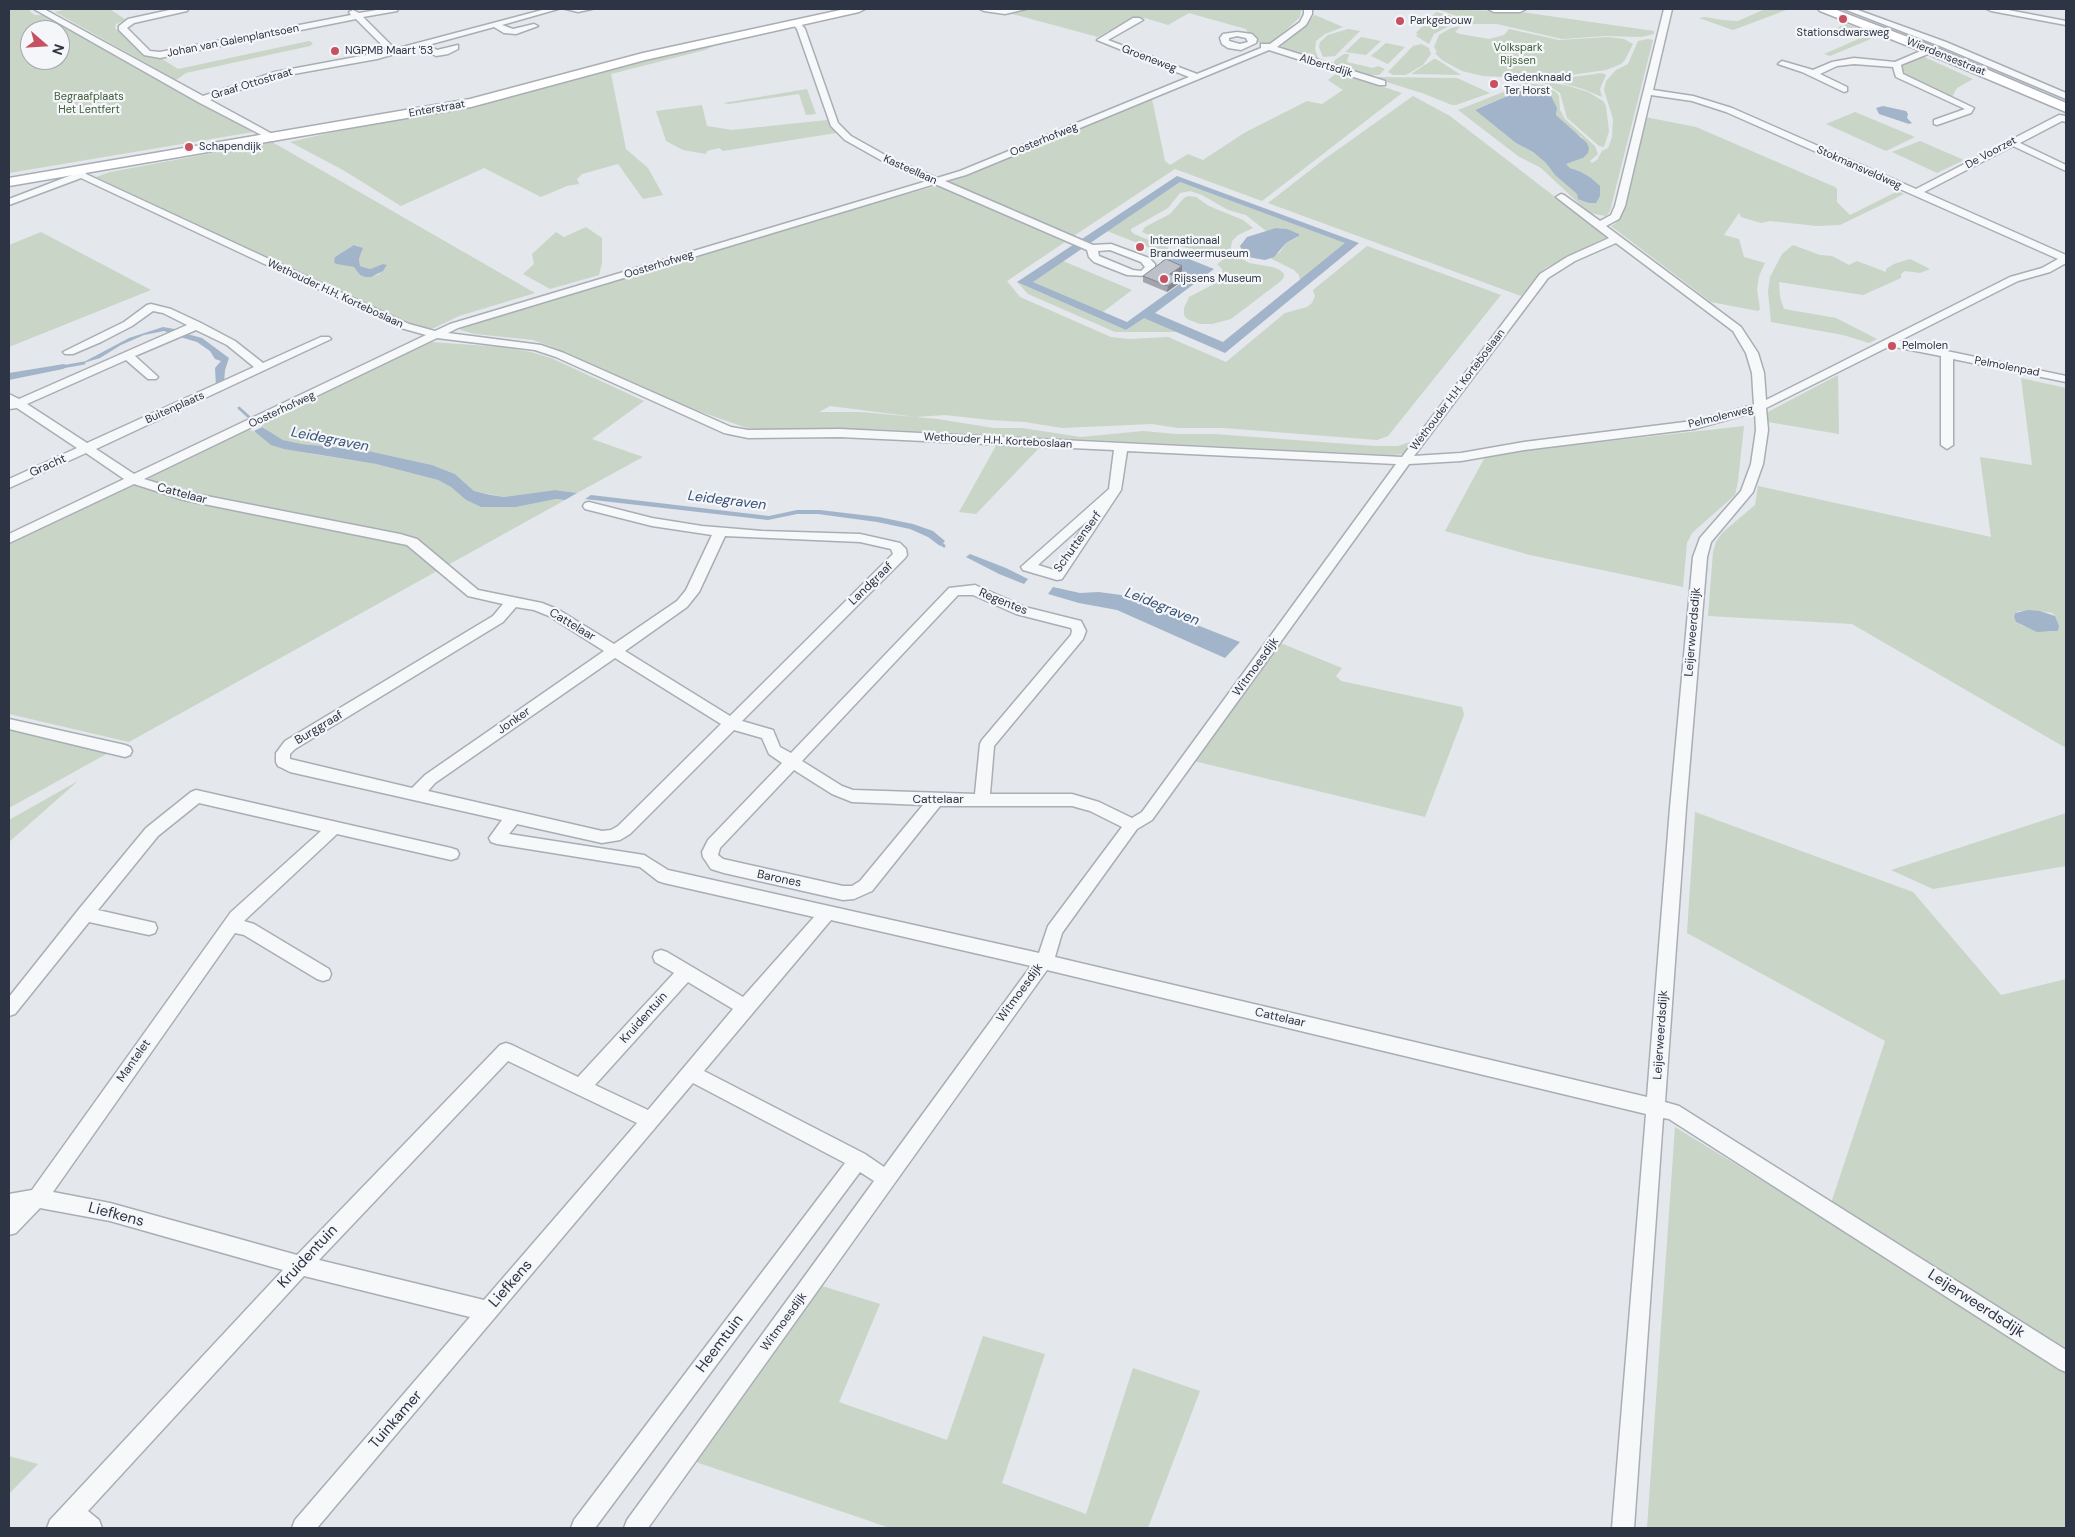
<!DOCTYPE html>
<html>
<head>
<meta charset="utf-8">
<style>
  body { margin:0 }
  #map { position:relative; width:2075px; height:1537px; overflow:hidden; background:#e4e7eb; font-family:"DM Sans",sans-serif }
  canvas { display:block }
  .frame { position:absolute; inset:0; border:10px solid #2d3443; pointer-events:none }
  .north { position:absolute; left:20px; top:20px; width:50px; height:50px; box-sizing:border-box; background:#f4f6f9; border:1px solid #a4a8b0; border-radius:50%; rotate:109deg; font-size:14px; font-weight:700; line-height:20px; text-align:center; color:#2d3443 }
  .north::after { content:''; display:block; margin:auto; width:18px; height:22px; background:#c85161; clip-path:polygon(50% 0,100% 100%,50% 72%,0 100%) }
</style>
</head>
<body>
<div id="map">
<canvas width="2075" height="1537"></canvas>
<div class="frame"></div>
<div class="north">N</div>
</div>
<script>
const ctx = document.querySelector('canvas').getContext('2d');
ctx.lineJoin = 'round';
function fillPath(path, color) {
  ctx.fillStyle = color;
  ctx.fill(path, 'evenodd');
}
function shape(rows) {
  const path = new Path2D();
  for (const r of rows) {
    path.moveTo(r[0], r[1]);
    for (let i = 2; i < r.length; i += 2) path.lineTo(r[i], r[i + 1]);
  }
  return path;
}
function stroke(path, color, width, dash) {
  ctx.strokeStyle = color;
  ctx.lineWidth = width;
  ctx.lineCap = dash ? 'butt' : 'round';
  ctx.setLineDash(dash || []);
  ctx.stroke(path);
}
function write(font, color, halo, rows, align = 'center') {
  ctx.font = font + ' "DM Sans",sans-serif';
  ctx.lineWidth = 4.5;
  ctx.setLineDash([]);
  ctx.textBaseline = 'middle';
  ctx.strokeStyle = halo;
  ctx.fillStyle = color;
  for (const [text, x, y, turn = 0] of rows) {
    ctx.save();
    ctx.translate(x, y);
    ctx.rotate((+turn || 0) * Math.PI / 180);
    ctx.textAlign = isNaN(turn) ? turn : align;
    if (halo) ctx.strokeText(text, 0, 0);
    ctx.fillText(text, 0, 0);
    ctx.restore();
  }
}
fillPath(shape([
  [9,9,34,9,29,11,35,15,46,15,253,132,9,173],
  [30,30,60,30,60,60,30,60],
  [67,9,110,9,126,20,116,24,115,28,147,56,159,57,178,69,309,41,313,43,310,46,186,73,176,80,55,12],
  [994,9,1301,9,1301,11,1300,17,1282,34,1269,44,1260,44,1249,35,1246,29,1189,13,1168,25,1145,18,1132,18,1098,37],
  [1437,9,1521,12,1654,31,1654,34,1641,37,1606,36,1562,39,1497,24,1459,24,1456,16],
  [1765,9,1789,9,1733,30,1699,18,1705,17,1722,20,1738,21],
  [1436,12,1452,16,1455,23,1434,34,1429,44,1416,36,1418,34,1416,33],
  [1315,15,1343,27,1325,34,1316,41,1315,49,1318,58,1311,59,1282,48,1282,45],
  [1847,24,1878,36,1830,56,1824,54,1863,37,1862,33,1853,29,1834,33,1823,33],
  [1461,26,1455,32,1460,34,1489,39,1504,35,1509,29,1559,40,1608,37,1624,39,1633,44,1625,60,1621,64,1606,70,1543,79,1483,76,1462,71,1442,60,1435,53,1437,52,1434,47,1439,35,1451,28],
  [1348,29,1360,31,1335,56,1323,57,1319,47,1320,42,1328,35],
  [1361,37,1381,41,1366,55,1345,52],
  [1648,39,1653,40,1610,211,1606,216,1589,213,1541,168,1518,156,1458,110,1526,83,1543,85,1556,92,1559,96,1560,110,1565,119,1595,146,1598,154,1590,161,1592,163,1597,160,1602,151,1608,148,1612,137,1613,119,1604,90,1606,81,1616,70,1628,64,1638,41],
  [1525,88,1537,89,1557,108,1556,115,1575,133,1582,137,1583,158,1566,164,1570,168,1573,169,1577,194,1555,175,1546,163,1533,152,1516,143,1475,110],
  [1386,43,1405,47,1388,64,1371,56],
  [718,44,705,50,611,74,626,149,648,168,663,195,643,199,618,164,582,174,577,179,579,184,567,186,541,197,484,168,401,206,343,170,290,142,333,132,475,106,647,60],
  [1421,44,1429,48,1431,54,1423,65,1406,75,1393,75,1388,72,1413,46],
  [1344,54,1349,54,1347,62,1373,68,1378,66,1385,69,1379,75,1361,75,1332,66,1335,60],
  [1922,56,1973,79,1957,88,1952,97,1903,73,1901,67,1902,65],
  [1434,59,1436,59,1461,75,1411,74],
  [1338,72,1402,93,1262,201,1175,169,1072,237,944,183,1152,99,1165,161,1170,165,1188,154,1203,160,1244,133,1307,101,1322,104,1343,90,1328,80],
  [1602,73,1606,75,1600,89,1602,97,1583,89,1551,80],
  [1375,77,1457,78,1490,93,1456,105,1452,105,1422,93,1377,79],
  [1533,81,1544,81,1569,86,1588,92,1603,101,1606,106,1609,131,1604,147,1599,146,1567,118,1560,93,1548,85],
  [807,89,816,114,806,115,799,94,729,104,723,103],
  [1413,96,1450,116,1607,237,1545,268,1521,296,1268,203,1326,158],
  [702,105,707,126,732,130,827,120,836,133,723,151,719,148,707,151,706,154,683,150,666,141,656,111],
  [1855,112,1915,137,1886,151,1826,124],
  [1645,117,1696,127,1835,187,1837,189,1837,202,1850,215,1898,191,1904,194,1840,225,1817,226,1770,221,1761,223,1741,217,1739,213,1724,235,1739,239,1744,257,1765,263,1759,276,1757,289,1760,309,1758,311,1711,302,1611,226,1615,224,1623,209],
  [1920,141,1964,160,1937,173,1892,152],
  [272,142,342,182,535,293,459,316,434,328,425,329,416,327,96,177,110,172],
  [355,245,359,246,362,252,359,259,360,266,370,269,383,264,387,266,378,275,365,277,360,275,355,267,336,264,335,257],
  [1180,182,1346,243,1300,280,1299,275,1294,270,1270,258,1280,252,1286,243,1297,238,1299,234,1281,228,1266,231,1246,215,1228,210,1202,195,1190,191,1180,193,1168,208,1131,229,1131,231,1134,234,1169,248,1163,253,1107,231],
  [937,186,1065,242,1007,281,1020,297,1111,337,1129,339,1168,337,1226,362,1285,313,1307,307,1312,303,1315,296,1313,290,1367,246,1501,295,1388,436,1377,440,1224,428,1178,428,1152,424,1062,428,1025,422,990,420,945,415,916,417,830,406,819,412,861,412,937,419,994,428,1022,428,1081,437,1143,431,1176,434,1214,434,1375,446,1398,446,1413,441,1404,454,1392,455,872,429,763,430,747,428,687,407,550,346,533,340,475,334,460,330,464,326,798,223],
  [1188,196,1196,197,1209,206,1243,220,1253,228,1238,235,1232,241,1230,253,1214,259,1193,249,1173,245,1142,232,1145,227,1170,214,1184,198],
  [586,227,602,238,602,263,599,275,550,289,523,274,534,264,532,254,556,232,564,237],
  [41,232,151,290,9,347,9,245],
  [1793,245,1820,255,1832,256,1849,265,1857,261,1886,272,1886,269,1894,264,1910,259,1930,269,1920,273,1905,271,1901,274,1901,278,1863,295,1779,282,1780,297,1784,309,1836,318,1877,339,1869,343,1843,335,1771,322,1768,291,1770,277,1782,254],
  [1237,256,1249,263,1272,267,1280,270,1284,274,1284,277,1281,281,1231,319,1212,324,1200,324,1187,319,1184,315,1184,308,1189,297,1220,281,1223,274,1222,269,1217,264,1226,258],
  [1063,261,1132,290,1103,312,1033,282],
  [1017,282,1126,330,1144,317,1177,332,1115,332,1028,294],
  [431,342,501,347,531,352,551,358,644,401,592,439,643,457,577,493,555,490,504,497,474,491,455,474,432,465,364,450,302,444,283,440,262,427,262,421],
  [1838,375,1839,434,1768,422,1766,420,1766,413],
  [2021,378,2066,388,2066,748,1852,624,1708,616,1713,552,1716,542,1722,533,1755,505,1758,486,1991,537,1980,457,2032,465],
  [2019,611,2040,611,2052,613,2055,616,2058,631,2048,632,2023,626,2016,622,2014,617,2015,613],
  [1744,426,1738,481,1735,495,1692,533,1687,543,1683,587,1530,555,1445,531,1485,457,1538,449],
  [247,429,312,454,376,464,438,480,451,487,466,500,481,507,516,507,556,499,565,500,129,742,9,714,9,542],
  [997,444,1041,446,976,514,959,512],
  [1278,642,1342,668,1336,676,1341,681,1462,707,1464,715,1425,817,1194,761],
  [9,729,110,752,9,808],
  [78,781,9,842,9,820],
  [1695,812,1913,892,2001,995,2066,979,2066,1352,1962,1284,1831,1203,1885,1041,1687,933],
  [2066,813,2066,866,1933,889,1891,870],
  [1675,1127,1964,1304,2066,1370,2066,1528,1647,1528],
  [822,1286,880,1304,839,1402,947,1440,983,1336,1045,1354,1002,1483,1086,1514,1133,1368,1200,1391,1148,1528,890,1528,696,1462],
  [9,1456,38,1464,9,1494]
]), '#c9d5c6');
fillPath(shape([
  [1526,88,1544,91,1550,94,1557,108,1556,115,1587,143,1589,148,1588,153,1583,158,1566,164,1570,168,1581,172,1591,178,1600,186,1600,196,1596,203,1589,203,1578,199,1577,194,1555,175,1546,163,1533,152,1516,143,1475,110],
  [1883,106,1906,111,1908,114,1907,118,1912,123,1909,124,1879,114,1876,108],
  [1177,176,1359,243,1225,353,1144,318,1126,330,1017,282],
  [1180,182,1345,243,1223,342,1155,313,1214,269,1174,253,1161,262,1191,276,1127,322,1033,282],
  [1276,228,1287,229,1299,234,1299,236,1286,243,1274,257,1265,260,1248,257,1242,251,1240,246,1247,237],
  [354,245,363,248,359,259,360,266,370,269,383,264,387,265,383,271,371,277,365,277,360,275,354,267,336,264,334,262,335,257],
  [163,327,180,330,173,334,164,331,144,335,121,345,100,358,80,364,129,338],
  [187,334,202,338,229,358,225,370,224,383,216,386,215,368,221,361,215,359,210,351,197,342,180,337],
  [64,364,68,366,63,369,9,380,9,373],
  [262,427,283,440,302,444,364,450,432,465,455,474,474,491,491,495,504,497,555,490,577,493,565,500,556,499,516,507,481,507,466,500,451,487,438,480,376,464,284,449,271,445,254,431],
  [591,495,769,516,797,510,820,510,879,517,913,524,933,531,945,541,940,546,928,537,910,529,877,522,818,514,797,514,768,520,585,499],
  [970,554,1006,568,1028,579,1024,584,999,574,966,557],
  [1053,587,1080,593,1099,592,1121,595,1240,642,1225,658,1117,610,1079,603,1048,594],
  [2028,610,2040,611,2055,616,2059,626,2058,631,2037,632,2016,622,2014,617,2015,613]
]), '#a2b4c9');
stroke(shape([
  [62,367,84,363],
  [239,408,250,418],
  [937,540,944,546]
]), '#a2b4c9', 3);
const minor = shape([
  [34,9,44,9,203,96,275,72,388,51,356,19,160,58,144,55,119,30,119,26,128,19,174,9,188,9,187,11,134,23,127,28,150,51,160,52,351,15,349,12,353,10,359,13,383,9,398,9,397,11,363,17,395,49,546,9,558,9,502,25,513,29,534,24,538,26,516,34,504,33,494,27,428,45,437,50,458,45,458,49,448,54,436,56,419,47,377,59,277,77,210,100,276,136,278,138,273,141,198,102,34,9],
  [566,9,592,9,578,12,566,9],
  [980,9,1005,10,1026,9,1005,14,984,11,980,9],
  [1304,9,1312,9,1312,14,1306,25,1277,47,1385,81,1385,85,1379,85,1269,50,966,175,945,181,1093,245,1111,244,1149,258,1155,264,1155,268,1147,276,1127,275,1094,262,1089,257,1087,250,935,184,458,328,448,333,541,345,564,353,731,427,748,430,840,429,1402,457,1540,274,1567,257,1609,238,1556,197,1561,194,1564,195,1600,221,1611,215,1615,206,1664,9,1672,9,1653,90,1693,96,1732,108,1916,189,2059,115,2066,116,2066,122,2062,121,2020,143,2066,165,2066,171,2013,146,1924,192,2066,255,2066,263,2050,272,2018,281,1899,341,2066,376,2066,382,1953,359,1953,445,1947,449,1941,445,1941,356,1890,346,1766,408,1768,430,1763,464,1753,492,1711,542,1707,557,1686,808,1665,1102,1679,1106,2066,1350,2066,1372,2059,1369,1669,1119,1663,1118,1634,1528,1612,1528,1646,1114,1047,970,648,1528,624,1528,627,1520,874,1181,860,1172,595,1528,571,1528,574,1520,845,1163,693,1083,317,1528,292,1528,295,1520,470,1317,304,1276,88,1511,99,1520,102,1528,47,1528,50,1520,283,1270,110,1221,40,1208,16,1233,9,1235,9,1194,32,1190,231,912,321,831,199,803,158,836,98,910,155,923,157,928,155,933,149,935,89,922,15,1014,9,1016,9,997,79,909,146,828,191,792,196,790,451,848,457,850,459,854,457,858,451,860,337,834,244,921,254,924,329,969,331,974,329,979,323,981,317,979,244,935,235,933,53,1192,110,1203,297,1255,500,1045,506,1043,512,1045,578,1077,674,973,655,962,653,957,655,952,661,950,667,952,743,997,814,917,664,883,658,881,640,867,497,844,491,842,489,838,502,820,290,772,278,766,276,762,276,753,285,741,493,616,503,604,468,596,407,545,184,500,134,484,9,543,9,534,124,479,86,453,9,488,9,479,77,448,17,408,9,409,9,394,19,399,187,325,163,313,153,311,132,326,101,342,73,354,65,354,63,352,124,322,147,305,151,304,171,309,201,323,235,341,263,363,321,337,329,337,331,339,96,449,134,474,426,335,401,328,81,178,9,205,9,199,77,173,79,169,85,169,86,174,409,324,435,331,450,324,927,181,886,163,845,140,831,126,797,29,792,23,793,21,799,21,805,29,838,123,851,136,892,159,937,178,960,171,1189,77,1097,40,1133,18,1139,18,1143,20,1108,40,1197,74,1261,48,1261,44,1270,44,1300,22,1304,14,1304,9],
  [1651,95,1692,101,1726,112,2058,259,2042,268,2010,277,1766,400,1764,373,1758,353,1741,327,1606,226,1619,219,1625,206,1651,95],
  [1616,243,1733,331,1746,353,1752,373,1754,405,1693,421,1524,442,1461,453,1414,456,1548,278,1575,261,1616,243],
  [1110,250,1141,262,1145,267,1141,271,1133,270,1099,256,1098,251,1110,250],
  [196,330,227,345,254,367,87,443,27,404,126,360,148,379,156,379,158,377,156,375,135,356,196,330],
  [437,338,535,350,556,357,724,433,748,438,840,437,1114,450,1109,489,1021,567,1023,570,1057,580,1062,579,1121,490,1127,451,1396,464,1142,812,1132,818,1099,802,1072,794,990,794,994,746,1083,639,1086,631,1081,621,1025,607,975,585,949,588,791,753,780,747,773,730,742,721,905,558,907,555,906,549,900,543,860,534,762,531,702,526,652,518,589,502,585,503,583,506,585,509,652,526,712,535,686,590,677,601,614,644,559,610,542,603,478,590,417,539,400,534,186,492,144,479,437,338],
  [1755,412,1756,430,1751,464,1741,491,1700,538,1693,557,1670,808,1647,1097,1055,957,1062,933,1137,829,1152,820,1409,464,1461,461,1524,450,1694,429,1755,412],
  [1087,521,1054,570,1038,565,1087,521],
  [725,536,860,542,891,549,893,554,730,716,625,651,687,607,699,592,725,536],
  [958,595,973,595,1016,614,1071,628,1072,631,1071,635,982,740,980,744,975,794,853,790,842,786,802,761,958,595],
  [516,607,534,610,549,616,604,651,425,775,412,788,290,759,290,754,295,749,503,622,516,607],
  [615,658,721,724,618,826,611,830,602,831,428,791,435,783,615,658],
  [734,730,762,738,769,754,782,763,708,840,702,852,703,857,711,869,724,873,843,900,854,899,872,891,940,806,1072,806,1090,811,1122,827,1048,926,1039,953,668,870,644,855,509,834,517,824,602,843,620,840,630,834,734,730],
  [794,770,832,794,852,802,923,805,860,881,852,886,843,886,723,859,718,855,720,848,794,770],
  [831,920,1031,966,884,1167,865,1154,704,1071,831,920],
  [688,982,733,1009,648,1110,595,1085,688,982],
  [508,1061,637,1123,484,1300,319,1260,508,1061],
  [1844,9,1855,9,1946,42,2066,93,2066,99,1940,46,1844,9],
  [1987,9,2003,9,2066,21,2066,25,1991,11,1987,9],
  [1237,32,1252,34,1257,39,1256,43,1241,50,1228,48,1222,44,1220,38,1223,34,1237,32],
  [1237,36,1246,38,1248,42,1240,44,1229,41,1229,38,1237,36],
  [1930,47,1934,50,1933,52,1903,64,1901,65,1903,74,1974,108,1971,113,1937,125,1934,124,1934,120,1965,109,1896,77,1893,67,1854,64,1837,66,1820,74,1847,87,1847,91,1844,92,1802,72,1778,64,1782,61,1813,70,1832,62,1854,58,1895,62,1930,47],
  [9,719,125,745,130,747,132,751,130,755,125,757,9,729,9,719]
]);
const secondary = shape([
  [845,9,865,9,859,12,645,60,471,107,9,186,9,178,470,99,643,53,845,9],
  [1488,9,1526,9,1520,12,1494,12,1488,9],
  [1818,9,1834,9,1934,47,2066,103,2066,112,1926,53,1820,11,1818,9]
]);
stroke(minor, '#a9aeb5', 3);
stroke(secondary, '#a9aeb5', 3);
fillPath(minor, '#f7f8fa');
fillPath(secondary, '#fff');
fillPath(shape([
  [1182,272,1175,276,1179,278,1178,284,1167,292,1143,282,1143,276]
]), '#a2a5ac');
fillPath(shape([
  [1182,266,1182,272,1170,281,1170,274],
  [1179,278,1178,284,1167,292,1168,286]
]), '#84868c');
const building = shape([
  [1166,259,1182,266,1170,274,1179,278,1168,286,1143,276,1166,259]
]);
fillPath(building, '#bcc0c8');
stroke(building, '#84868c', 1);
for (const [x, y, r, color] of [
  [1843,19,5,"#c85161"],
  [1400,21,5,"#c85161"],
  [335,51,5,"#c85161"],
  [1494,84,5,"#c85161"],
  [189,147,5,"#c85161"],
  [1140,247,5,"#c85161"],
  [1164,279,5,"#c85161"],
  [1892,346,5,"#c85161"]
]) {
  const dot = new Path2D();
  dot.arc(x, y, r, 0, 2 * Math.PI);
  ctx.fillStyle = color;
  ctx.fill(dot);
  stroke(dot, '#f4f6f9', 2);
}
write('11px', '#2d3443', '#f4f6f9', [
  ["Parkgebouw",1410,21],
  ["Stationsdwarsweg",1843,33,"center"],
  ["NGPMB Maart '53",345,51],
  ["Gedenknaald",1504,78],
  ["Ter Horst",1504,91],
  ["Schapendijk",199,147],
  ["Internationaal",1150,241],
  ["Brandweermuseum",1150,254],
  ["Rijssens Museum",1174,279],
  ["Pelmolen",1902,346]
], 'left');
write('11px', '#2d3443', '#f4f6f9', [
  ["Johan van Galenplantsoen",233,41,-11],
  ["Wierdensestraat",1946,57,22],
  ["Groeneweg",1149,59,21],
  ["Albertsdijk",1326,66,17],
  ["Graaf Ottostraat",252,84,-17],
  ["Enterstraat",437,109,-10],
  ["Oosterhofweg",1044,140,-22],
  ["De Voorzet",1991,153,-28],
  ["Stokmansveldweg",1859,168,24],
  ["Kasteellaan",910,170,24],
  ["Oosterhofweg",659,265,-17],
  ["Wethouder H.H. Korteboslaan",335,294,25],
  ["Pelmolenpad",2007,367,11],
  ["Wethouder H.H. Korteboslaan",1458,390,-53],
  ["Buitenplaats",175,408,-24],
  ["Oosterhofweg",282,410,-25],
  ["Pelmolenweg",1721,417,-14],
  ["Wethouder H.H. Korteboslaan",998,441,3]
]);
write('11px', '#405e3a', '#f4f6f9', [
  ["Volkspark",1518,48],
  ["Rijssen",1518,61],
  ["Begraafplaats",89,97],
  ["Het Lentfert",89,110]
]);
write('12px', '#2d3443', '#f4f6f9', [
  ["Gracht",48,466,-24],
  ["Cattelaar",182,494,15],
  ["Schuttenserf",1078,542,-54],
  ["Landgraaf",871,584,-44],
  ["Regentes",1003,602,22],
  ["Cattelaar",572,625,31],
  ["Leijerweerdsdijk",1693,632,-85],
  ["Witmoesdijk",1256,667,-54],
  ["Jonker",514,721,-35],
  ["Burggraaf",319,728,-31],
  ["Cattelaar",938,800],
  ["Barones",779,879,12],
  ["Witmoesdijk",1020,993,-54],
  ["Kruidentuin",644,1018,-48],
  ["Cattelaar",1280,1018,13],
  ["Leijerweerdsdijk",1661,1035,-86],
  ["Mantelet",134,1061,-55],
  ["Witmoesdijk",784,1322,-54]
]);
write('italic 14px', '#385275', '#f4f6f9', [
  ["Leidegraven",330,440,11],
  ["Leidegraven",727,501,7],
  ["Leidegraven",1162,607,22]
]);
write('15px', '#2d3443', '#f4f6f9', [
  ["Liefkens",116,1215,15],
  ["Kruidentuin",308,1257,-47],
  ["Liefkens",511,1284,-49],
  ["Leijerweerdsdijk",1976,1304,33],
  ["Heemtuin",720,1344,-53],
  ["Tuinkamer",396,1420,-49]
]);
</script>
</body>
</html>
